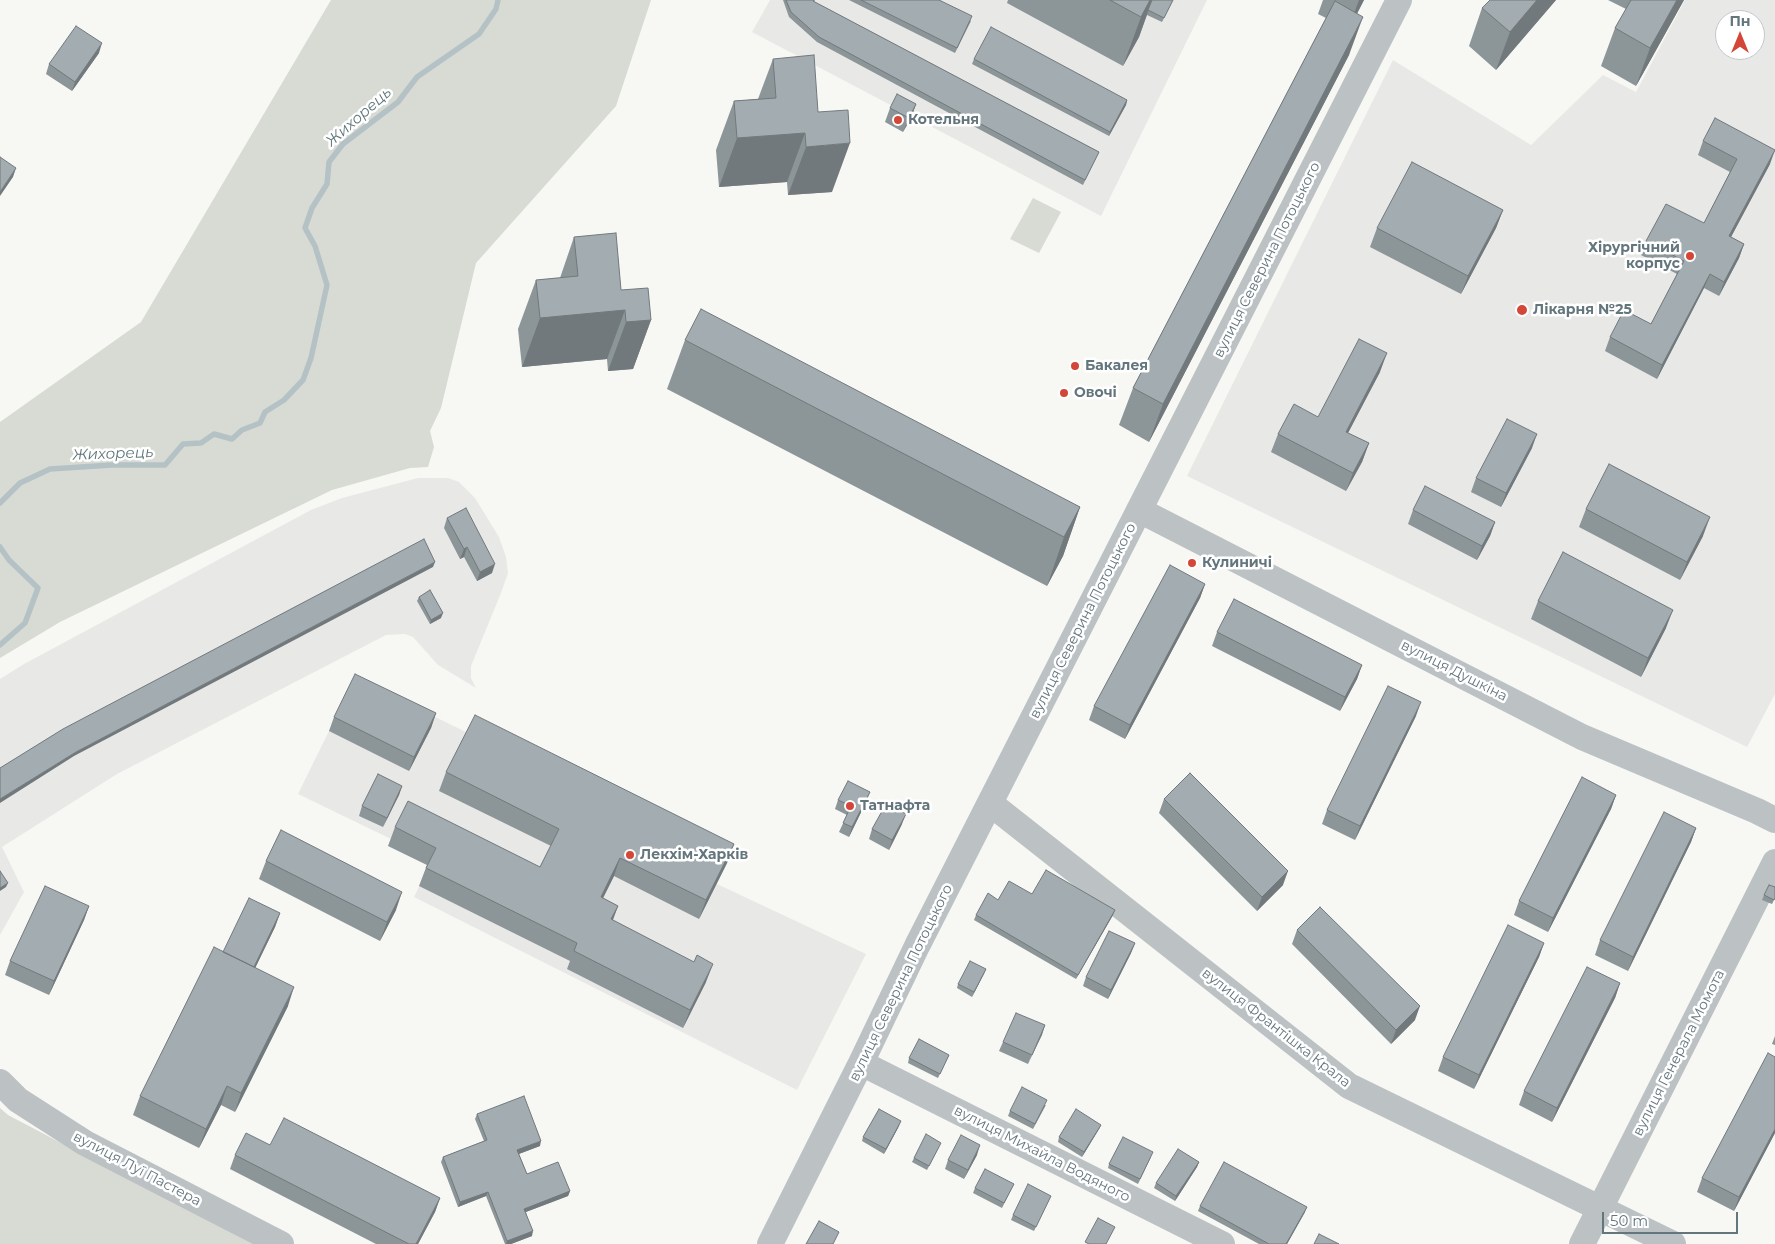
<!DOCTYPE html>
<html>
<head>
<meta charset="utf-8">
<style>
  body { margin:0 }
  #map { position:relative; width:1775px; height:1244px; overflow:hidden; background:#f7f7f4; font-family:Montserrat,sans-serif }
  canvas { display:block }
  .north { position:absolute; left:1715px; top:10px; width:50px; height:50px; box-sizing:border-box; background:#fff; border:1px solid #c1c8cb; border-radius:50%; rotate:0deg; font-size:14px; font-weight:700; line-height:20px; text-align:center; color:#64767d }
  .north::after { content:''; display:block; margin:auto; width:18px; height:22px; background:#d44637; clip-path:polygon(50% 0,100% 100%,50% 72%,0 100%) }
  .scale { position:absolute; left:1602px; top:1212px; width:136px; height:22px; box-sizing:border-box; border:2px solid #64767d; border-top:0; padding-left:6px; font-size:15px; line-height:18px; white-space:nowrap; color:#64767d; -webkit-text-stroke:4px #fff; paint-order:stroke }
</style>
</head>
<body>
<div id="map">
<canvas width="1775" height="1244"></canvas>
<div class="north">Пн</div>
<div class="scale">50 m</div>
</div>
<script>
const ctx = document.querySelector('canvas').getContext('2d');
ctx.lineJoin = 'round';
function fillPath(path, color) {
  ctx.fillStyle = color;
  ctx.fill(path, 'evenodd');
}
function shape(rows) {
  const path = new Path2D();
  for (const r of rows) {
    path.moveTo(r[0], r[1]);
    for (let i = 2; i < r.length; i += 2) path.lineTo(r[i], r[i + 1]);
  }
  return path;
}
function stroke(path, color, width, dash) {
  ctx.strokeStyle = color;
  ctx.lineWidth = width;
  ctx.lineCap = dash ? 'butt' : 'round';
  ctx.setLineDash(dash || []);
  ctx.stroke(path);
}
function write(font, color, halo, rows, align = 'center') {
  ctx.font = font + ' Montserrat,sans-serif';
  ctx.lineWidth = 5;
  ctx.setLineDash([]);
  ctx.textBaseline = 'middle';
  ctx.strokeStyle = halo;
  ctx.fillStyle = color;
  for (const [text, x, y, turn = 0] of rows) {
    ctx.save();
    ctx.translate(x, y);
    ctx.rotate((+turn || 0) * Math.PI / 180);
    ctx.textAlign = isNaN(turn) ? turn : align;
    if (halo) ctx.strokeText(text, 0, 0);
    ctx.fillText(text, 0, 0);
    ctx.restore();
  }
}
fillPath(shape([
  [770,0,1207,0,1101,216,752,32],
  [1685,0,1775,0,1775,694,1747,747,1187,476,1393,60,1531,145,1603,75,1636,92],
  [1725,20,1755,20,1755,50,1725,50],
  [418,478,448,478,459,482,475,498,499,537,506,557,508,573,501,593,471,666,471,678,476,688,438,665,413,637,405,634,386,635,117,774,2,847,24,892,0,935,0,679,24,664,311,510,342,498],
  [355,678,468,733,717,884,866,954,797,1090,414,897,429,866,388,846,391,839,298,794]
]), '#e8e8e7');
fillPath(shape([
  [331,0,651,0,616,106,476,263,441,408,430,431,434,447,428,467,410,468,332,490,60,622,0,658,0,422,141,322],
  [1033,198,1061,212,1039,253,1010,239],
  [0,1108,8,1115,253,1244,0,1244]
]), '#d7dbd4');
stroke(shape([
  [0,503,20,483,50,469,112,465,165,465,183,444,201,443,214,434,232,439,242,430,260,423,265,412,284,400,303,380,311,358,327,285,315,246,305,228,312,208,327,184,329,162,343,144,398,102,417,77,479,34,496,9,498,0],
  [0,547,9,560,38,588,25,623,0,645]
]), '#b5c2c5', 5.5);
stroke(shape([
  [1139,510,1582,737,1757,811,1775,820],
  [991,804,1349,1086,1673,1244],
  [861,1063,1222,1244],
  [0,1082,18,1100,85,1143,281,1244],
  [770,1244,861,1063,917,946,1399,0],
  [1582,1244,1775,862]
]), '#bcc2c4', 26);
fillPath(shape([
  [783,0,815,0,814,2,1099,152,1083,185,817,42,789,17],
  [849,0,939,0,971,21,955,53],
  [1008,0,1173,0,1162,22,1147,15,1139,37,1123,66,1007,3],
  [1323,0,1364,0,1357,14,1349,55,1149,442,1119,425,1133,388,1326,18,1318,14],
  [1490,0,1556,0,1496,70,1469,46,1482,8],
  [1608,0,1684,0,1636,86,1601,66,1615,28,1626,9],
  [99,53,72,91,46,74,49,64],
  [773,59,818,112,832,192,788,195,787,182,719,187,716,150,734,101,758,99],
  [974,59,1127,100,1126,105,1109,136,972,64],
  [916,104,911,118,903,132,885,122,890,108],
  [1703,141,1770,164,1731,237,1744,244,1739,258,1719,296,1704,288,1657,379,1605,351,1610,337,1651,324,1677,274,1641,255,1646,241,1704,223,1730,172,1698,155],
  [1503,210,1496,228,1461,294,1370,247,1377,228],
  [574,237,621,290,651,320,633,369,608,371,607,359,522,367,518,329,536,280,560,278],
  [685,340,1080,507,1063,556,1047,586,667,389],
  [1380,372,1348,433,1369,443,1362,462,1346,491,1271,452,1278,434,1318,417],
  [1532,448,1501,507,1471,492,1476,478],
  [1586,509,1703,536,1680,580,1579,527],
  [1413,510,1495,522,1490,536,1477,560,1408,524],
  [447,518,492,573,477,581,464,557,460,559,444,528],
  [1205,584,1200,598,1125,739,1089,720,1094,706],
  [419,597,441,618,430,624,417,601],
  [1538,601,1666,628,1641,677,1531,619],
  [1217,632,1362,665,1357,679,1340,711,1212,646],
  [436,713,431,728,409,771,329,731,334,717],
  [1416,716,1355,840,1322,824,1327,810],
  [446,772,734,844,727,863,699,919,614,876,603,898,618,906,613,920,706,982,683,1028,567,969,570,961,419,886,427,865,388,846,395,827,540,867,551,846,439,791],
  [402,786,399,795,383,827,359,816,362,806],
  [1616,795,1611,809,1548,932,1514,915,1519,901],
  [1164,799,1283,885,1257,911,1159,813],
  [838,800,866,802,849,837,839,832,847,815,835,809],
  [902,824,889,850,869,839,872,829],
  [1696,828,1691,842,1628,971,1595,955,1600,940],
  [266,861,396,910,380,941,259,879],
  [1032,894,1113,915,1076,979,974,920,976,915,998,900],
  [1764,895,1775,898,1772,904,1762,900],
  [89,906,84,920,49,995,5,975,10,961],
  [280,913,275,927,255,968,288,1006,235,1112,221,1105,199,1148,133,1115,140,1096,223,952],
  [1297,930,1415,1020,1391,1044,1292,944],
  [1135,943,1131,953,1108,999,1083,986,1086,977],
  [1544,943,1539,957,1474,1089,1438,1071,1443,1057],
  [986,969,972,997,957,988,958,984],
  [1620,983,1615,998,1552,1122,1519,1105,1524,1091],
  [1045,1025,1028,1064,999,1051,1003,1042],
  [1775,1036,1775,1045,1772,1044],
  [949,1055,938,1078,908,1063,909,1058],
  [1775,1057,1775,1133,1734,1211,1697,1192,1702,1178],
  [1046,1105,1033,1129,1008,1116,1010,1111],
  [477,1114,540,1146,519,1154,527,1174,570,1191,568,1196,526,1212,532,1236,511,1244,505,1244,486,1196,458,1207,441,1162,443,1157,484,1141,475,1119],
  [1101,1125,1099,1129,1082,1157,1058,1142,1059,1137],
  [899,1126,884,1154,862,1141,863,1137],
  [270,1145,440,1198,435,1212,418,1244,376,1244,230,1169,235,1155],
  [939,1147,927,1170,912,1162,914,1158],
  [977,1155,964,1179,945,1169,948,1160],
  [1151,1157,1138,1184,1108,1168,1109,1164],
  [1199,1162,1197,1167,1175,1201,1154,1188,1156,1183],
  [1014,1184,1002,1208,973,1193,975,1188],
  [1051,1196,1034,1231,1011,1220,1013,1215],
  [1200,1206,1305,1212,1287,1244,1259,1244,1198,1211]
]), '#8c9598');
fillPath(shape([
  [1150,0,1152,0,1139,37,1123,66,1141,17],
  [1359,0,1364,0,1348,30],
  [1537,0,1556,0,1496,70,1510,32],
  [1677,0,1684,0,1636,86,1650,48],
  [1363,17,1349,55,1149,442,1163,404],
  [102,43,99,53,72,91,75,82],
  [1127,100,1126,105,1109,136,1110,132],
  [916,104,911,118,903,132,909,118],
  [805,133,787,182,719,187,737,138],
  [850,143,832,192,788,195,806,147],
  [1775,150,1770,164,1724,250,1729,236],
  [16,168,13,177,0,196,0,192],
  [1503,210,1496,228,1461,294,1468,276],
  [1744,244,1739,258,1719,296,1724,282],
  [1710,274,1704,288,1657,379,1662,365],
  [625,310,607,359,522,367,540,318],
  [651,320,633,369,608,371,626,322],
  [1387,353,1380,372,1339,450,1346,432],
  [1537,434,1532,448,1501,507,1506,493],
  [1369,443,1362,462,1346,491,1353,473],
  [1080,507,1063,556,1047,586,1064,537],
  [1710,517,1703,536,1680,580,1687,562],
  [1495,522,1490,536,1477,560,1482,546],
  [467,547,464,557,460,559,464,549],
  [435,562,433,567,74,756,0,803,0,799,76,752],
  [495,564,492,573,477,581,480,572],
  [1205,584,1200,598,1125,739,1130,725],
  [1673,610,1666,628,1641,677,1648,658],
  [443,613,441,618,430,624,431,620],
  [1362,665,1357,679,1340,711,1345,697],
  [1421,702,1416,716,1355,840,1360,826],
  [436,713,431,728,409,771,414,757],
  [402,786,399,795,383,827,387,818],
  [870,792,866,802,849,837,852,827],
  [1616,795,1611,809,1548,932,1553,918],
  [906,814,902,824,889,850,892,840],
  [1696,828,1691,842,1628,971,1633,957],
  [734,844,727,863,699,919,706,900],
  [620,858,614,876,594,916,601,897],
  [1288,871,1283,885,1257,911,1262,897],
  [8,883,6,887,0,891,0,888],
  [402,892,396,910,380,941,387,922],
  [89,906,84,920,49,995,54,981],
  [618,906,611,924,611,919],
  [1115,910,1113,915,1076,979,1078,975],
  [280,913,275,927,247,985,252,971],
  [1135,943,1131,953,1108,999,1111,990],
  [1544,943,1539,957,1474,1089,1479,1075],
  [713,964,706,982,683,1028,690,1010],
  [986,969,984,974,972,997,974,992],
  [1620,983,1615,998,1552,1122,1557,1108],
  [294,987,288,1006,235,1112,241,1093],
  [1420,1006,1415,1020,1391,1044,1396,1030],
  [1045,1025,1042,1035,1028,1064,1032,1055],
  [227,1086,221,1105,199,1148,206,1129],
  [901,1121,899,1126,884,1154,886,1149],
  [1101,1125,1099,1129,1082,1157,1084,1152],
  [1775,1129,1775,1133,1734,1211,1739,1197],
  [541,1141,540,1146,516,1155,517,1150],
  [980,1145,977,1155,964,1179,968,1170],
  [1199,1162,1197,1167,1175,1201,1176,1196],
  [570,1191,568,1196,523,1213,524,1209],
  [488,1192,486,1196,458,1207,460,1202],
  [440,1198,435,1212,418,1244,416,1244],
  [1307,1207,1305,1212,1287,1244,1286,1244],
  [533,1231,532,1236,511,1244,506,1244,507,1241]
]), '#72797c');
const building = shape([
  [786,0,814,0,813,1,1099,152,1085,180,819,37,791,12,786,0],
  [861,0,939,0,972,16,957,48,861,0],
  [1110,0,1150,0,1141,17,1110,0],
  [1152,0,1173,0,1164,18,1148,10,1152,0],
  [1490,0,1537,0,1510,32,1482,8,1490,0],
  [1631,0,1677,0,1650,48,1615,28,1631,0],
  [1335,1,1363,17,1163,404,1133,388,1335,1],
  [76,26,102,43,75,82,49,64,76,26],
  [991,27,1127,100,1110,132,974,59,991,27],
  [814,55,818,112,848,110,850,143,806,147,805,133,737,138,734,101,776,98,773,59,814,55],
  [897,94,916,104,909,118,890,108,897,94],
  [1715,118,1775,150,1729,236,1744,244,1724,282,1710,274,1662,365,1610,337,1624,310,1651,324,1684,261,1646,241,1666,204,1704,223,1737,159,1703,141,1715,118],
  [0,157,16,168,0,192,0,157],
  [1412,162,1503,210,1468,276,1377,228,1412,162],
  [616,233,621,290,648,288,651,320,626,322,625,310,540,318,536,280,578,276,574,237,616,233],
  [701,309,1080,507,1064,537,685,340,701,309],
  [1359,339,1387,353,1346,432,1369,443,1353,473,1278,434,1294,404,1318,417,1359,339],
  [1507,419,1537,434,1506,493,1476,478,1507,419],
  [1609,464,1710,517,1687,562,1586,509,1609,464],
  [1425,486,1495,522,1482,546,1413,510,1425,486],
  [466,508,495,564,480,572,467,547,464,549,447,518,466,508],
  [424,539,435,562,76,752,0,799,0,768,63,729,424,539],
  [1563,552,1673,610,1648,658,1538,601,1563,552],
  [1170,565,1205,584,1130,725,1094,706,1170,565],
  [430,590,443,613,431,620,419,597,430,590],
  [1234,599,1362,665,1345,697,1217,632,1234,599],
  [355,674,436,713,414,757,334,717,355,674],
  [1388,686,1421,702,1360,826,1327,810,1388,686],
  [475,715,734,844,706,900,620,858,601,897,618,906,611,919,694,962,697,955,713,964,690,1010,574,951,577,943,426,868,436,848,395,827,408,801,540,867,559,829,446,772,475,715],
  [1190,773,1288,871,1262,897,1164,799,1190,773],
  [378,774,402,786,387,818,362,806,378,774],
  [1582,777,1616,795,1553,918,1519,901,1582,777],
  [848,781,870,792,852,827,843,823,851,806,838,800,848,781],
  [886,804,906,814,892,840,872,829,886,804],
  [1664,812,1696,828,1633,957,1600,940,1664,812],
  [281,830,402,892,387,922,266,861,281,830],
  [1046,870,1115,910,1078,975,976,915,988,893,998,900,1009,881,1032,894,1046,870],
  [0,871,8,883,0,888,0,871],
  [1769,885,1775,887,1775,898,1774,900,1764,895,1769,885],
  [45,886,89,906,54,981,10,961,45,886],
  [249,898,280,913,254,967,223,952,249,898],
  [1320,907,1420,1006,1396,1030,1297,930,1320,907],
  [1508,925,1544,943,1479,1075,1443,1057,1508,925],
  [1109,931,1135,943,1111,990,1086,977,1109,931],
  [214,947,294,987,241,1093,227,1086,206,1129,140,1096,214,947],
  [970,961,986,969,974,992,958,984,970,961],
  [1587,967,1620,983,1557,1108,1524,1091,1587,967],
  [1016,1013,1045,1025,1032,1055,1003,1042,1016,1013],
  [919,1039,949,1055,940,1074,909,1058,919,1039],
  [1768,1053,1775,1057,1775,1129,1739,1197,1702,1178,1768,1053],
  [1022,1087,1047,1100,1035,1124,1010,1111,1022,1087],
  [524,1096,541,1141,517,1150,527,1174,558,1162,570,1191,524,1209,533,1231,507,1241,488,1192,460,1202,443,1157,487,1140,477,1114,524,1096],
  [879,1109,901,1121,886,1149,863,1137,879,1109],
  [1076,1109,1101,1125,1084,1152,1059,1137,1076,1109],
  [284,1118,440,1198,416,1244,409,1244,235,1155,246,1133,270,1145,284,1118],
  [926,1134,941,1143,929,1166,914,1158,926,1134],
  [961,1135,980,1145,968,1170,948,1160,961,1135],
  [1123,1137,1153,1152,1140,1179,1109,1164,1123,1137],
  [1178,1149,1199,1162,1176,1196,1156,1183,1178,1149],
  [1224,1162,1307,1207,1286,1244,1269,1244,1200,1206,1224,1162],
  [985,1169,1014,1184,1004,1203,975,1188,985,1169],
  [1028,1184,1051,1196,1036,1227,1013,1215,1028,1184],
  [1098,1218,1115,1227,1106,1244,1089,1244,1085,1242,1098,1218],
  [819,1221,839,1232,833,1244,806,1244,819,1221],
  [1319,1234,1339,1244,1314,1244,1319,1234]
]);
fillPath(building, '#a3adb1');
stroke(building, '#72797c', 1);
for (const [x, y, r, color] of [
  [898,120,5,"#d44637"],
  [1690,256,5,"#d44637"],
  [1522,310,6,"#d44637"],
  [1075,366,5,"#d44637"],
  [1064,393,5,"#d44637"],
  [1192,563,5,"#d44637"],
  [850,806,5,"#d44637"],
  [630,855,5,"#d44637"]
]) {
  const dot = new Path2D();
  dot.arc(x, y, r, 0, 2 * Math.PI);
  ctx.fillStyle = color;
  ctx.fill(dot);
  stroke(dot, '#fff', 2);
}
write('bold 14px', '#64767d', '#fff', [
  ["Котельня",908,120],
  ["Хірургічний",1680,248,"right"],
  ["корпус",1680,264,"right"],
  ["Лікарня №25",1533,310],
  ["Бакалея",1085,366],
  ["Овочі",1074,393],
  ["Кулиничі",1202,563],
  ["Татнафта",860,806],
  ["Лекхім-Харків",640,855]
], 'left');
write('14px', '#64767d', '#fff', [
  ["вулиця Северина Потоцького",1267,260,-63],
  ["вулиця Северина Потоцького",1083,621,-63],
  ["вулиця Душкіна",1454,671,27],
  ["вулиця Северина Потоцького",901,983,-64],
  ["вулиця Франтішка Крала",1276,1028,38],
  ["вулиця Генерала Момота",1679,1053,-63],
  ["вулиця Михайла Водяного",1042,1154,27],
  ["вулиця Луї Пастера",137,1169,28]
]);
write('italic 15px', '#5f7578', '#fff', [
  ["Жихорець",359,117,-41],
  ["Жихорець",113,454,-2]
]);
</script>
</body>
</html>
